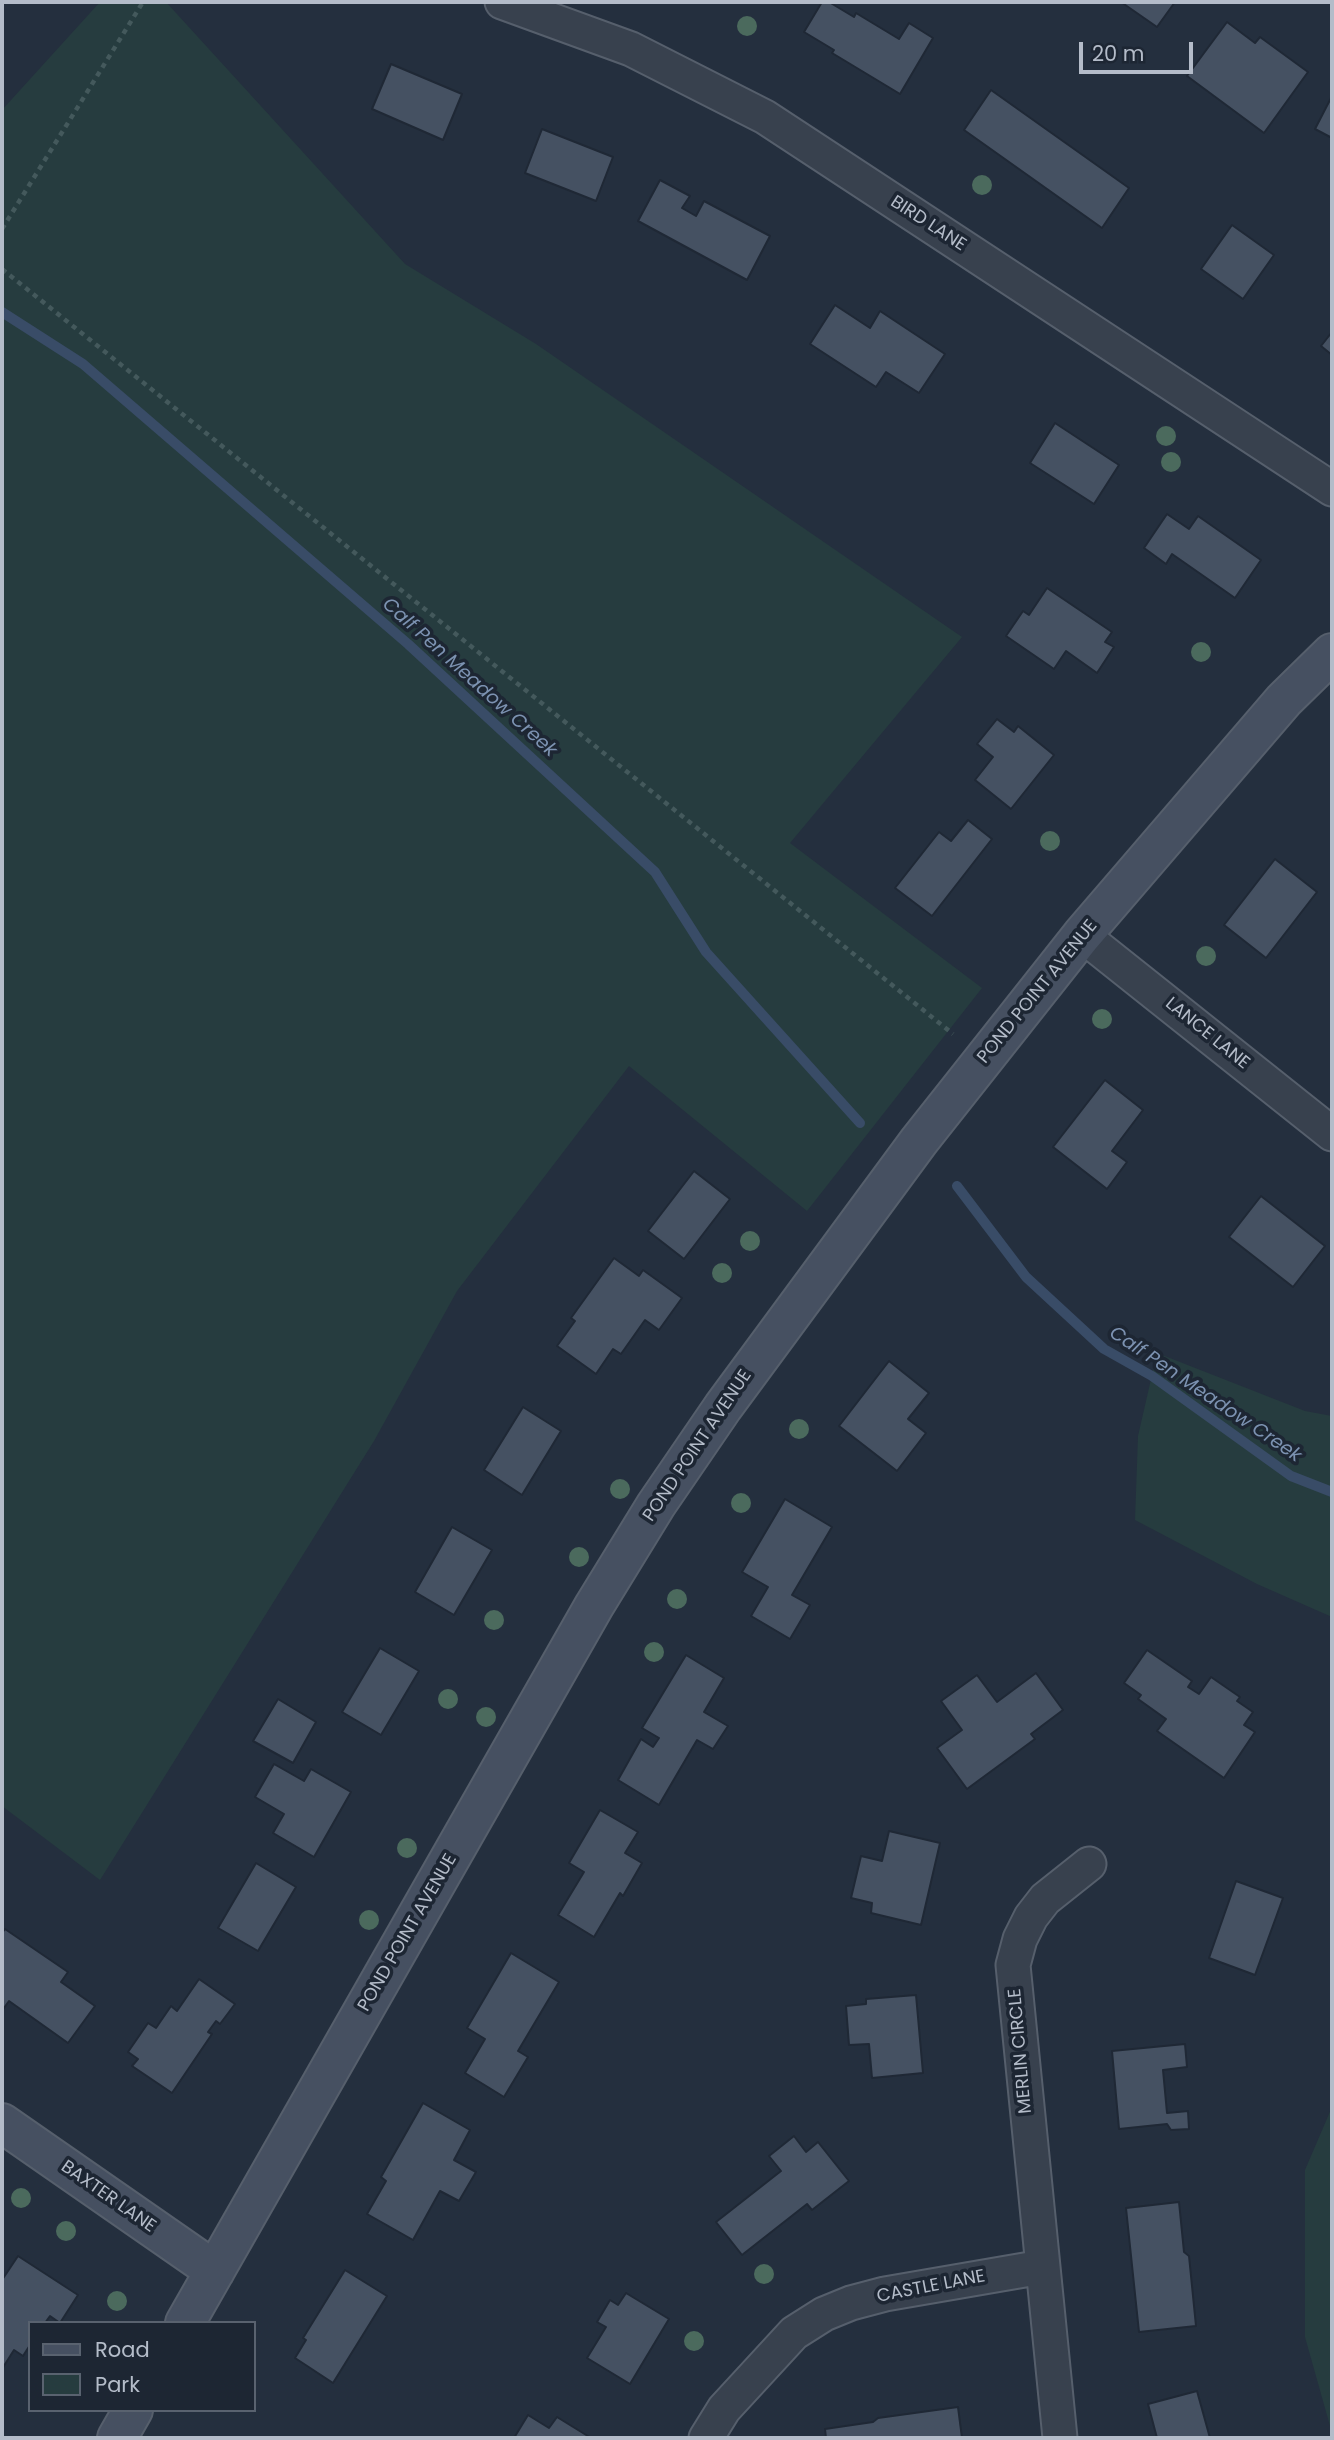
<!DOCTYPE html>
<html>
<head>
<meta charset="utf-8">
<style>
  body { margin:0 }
  #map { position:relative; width:1334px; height:2440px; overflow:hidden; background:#242f3e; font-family:Poppins,sans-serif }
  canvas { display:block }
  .frame { position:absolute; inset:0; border:4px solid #b4bcc9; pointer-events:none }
  .legend { position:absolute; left:28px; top:2321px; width:228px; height:91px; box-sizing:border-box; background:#1d2633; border:2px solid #59626f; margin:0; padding:9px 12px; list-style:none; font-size:21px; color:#b4bcc9 }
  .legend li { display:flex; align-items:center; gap:14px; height:35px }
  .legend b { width:35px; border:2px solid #59626f }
  .scale { position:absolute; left:1079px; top:42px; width:114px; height:32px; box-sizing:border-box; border:4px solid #b4bcc9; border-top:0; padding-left:9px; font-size:21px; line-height:24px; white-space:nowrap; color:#b4bcc9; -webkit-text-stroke:5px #1d2633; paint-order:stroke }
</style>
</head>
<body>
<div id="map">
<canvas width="1334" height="2440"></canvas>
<div class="frame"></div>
<ul class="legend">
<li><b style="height:9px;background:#465061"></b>Road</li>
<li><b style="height:19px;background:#263c3f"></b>Park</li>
</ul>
<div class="scale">20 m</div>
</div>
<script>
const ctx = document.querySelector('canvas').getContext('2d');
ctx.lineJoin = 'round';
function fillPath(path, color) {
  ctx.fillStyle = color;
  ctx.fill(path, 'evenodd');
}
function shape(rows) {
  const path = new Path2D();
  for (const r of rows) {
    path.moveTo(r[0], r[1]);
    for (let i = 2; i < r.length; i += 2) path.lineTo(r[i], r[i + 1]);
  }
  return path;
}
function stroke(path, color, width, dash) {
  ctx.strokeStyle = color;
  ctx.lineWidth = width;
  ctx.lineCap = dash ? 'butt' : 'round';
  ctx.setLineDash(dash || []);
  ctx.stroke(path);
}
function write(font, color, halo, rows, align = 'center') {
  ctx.font = font + ' Poppins,sans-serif';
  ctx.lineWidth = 7;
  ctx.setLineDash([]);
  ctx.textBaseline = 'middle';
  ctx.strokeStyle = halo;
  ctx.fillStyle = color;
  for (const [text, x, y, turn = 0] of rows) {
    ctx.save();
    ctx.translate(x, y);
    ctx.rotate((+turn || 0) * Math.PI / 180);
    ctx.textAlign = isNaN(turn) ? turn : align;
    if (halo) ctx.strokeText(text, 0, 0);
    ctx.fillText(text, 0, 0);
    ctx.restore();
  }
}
fillPath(shape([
  [100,2,166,2,405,264,536,344,962,637,790,843,982,988,807,1211,629,1066,457,1291,374,1441,100,1880,2,1806,2,110],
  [1157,1353,1305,1411,1332,1416,1332,1617,1257,1584,1135,1520,1138,1436],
  [1332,2107,1332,2433,1305,2337,1305,2170]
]), '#263c3f');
stroke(shape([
  [2,312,83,364,408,644,655,872,706,952,860,1123],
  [957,1186,1026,1277,1104,1349,1152,1376,1291,1476,1332,1492]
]), '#394c67', 10);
const building = shape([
  [822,2,829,2,854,17,856,13,899,39,909,23,933,38,900,94,832,53,834,50,804,32,822,2],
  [1121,2,1175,2,1157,27,1121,2],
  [1227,22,1255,43,1260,37,1308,72,1264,133,1187,76,1227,22],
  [391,64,462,94,443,140,372,109,391,64],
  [991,90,1129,188,1102,228,964,130,991,90],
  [1332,96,1332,138,1315,129,1332,96],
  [542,129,613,157,596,201,525,173,542,129],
  [660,180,690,196,682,208,696,216,704,201,770,236,747,280,638,221,660,180],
  [1232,225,1274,255,1243,299,1201,269,1232,225],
  [835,305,870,328,880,311,945,354,919,393,886,372,876,387,810,344,835,305],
  [1332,332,1332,355,1321,346,1332,332],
  [1055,423,1119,465,1094,504,1030,463,1055,423],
  [1167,514,1189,529,1198,516,1261,560,1235,598,1172,554,1166,564,1144,548,1167,514],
  [1047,588,1112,632,1105,642,1114,647,1097,673,1066,651,1054,669,1006,636,1023,611,1029,615,1047,588],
  [997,719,1014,732,1018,726,1054,755,1011,809,975,780,993,757,977,744,997,719],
  [968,820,992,839,932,916,895,888,939,832,951,841,968,820],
  [1275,859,1317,892,1266,958,1224,925,1275,859],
  [1105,1080,1143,1110,1112,1151,1127,1162,1107,1189,1053,1147,1105,1080],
  [694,1171,730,1199,684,1259,648,1231,694,1171],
  [1261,1196,1325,1246,1293,1287,1229,1237,1261,1196],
  [614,1258,639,1276,643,1270,682,1298,659,1330,645,1320,621,1354,613,1349,596,1374,557,1346,575,1321,571,1318,614,1258],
  [889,1361,929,1393,908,1419,926,1433,897,1471,839,1426,889,1361],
  [523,1407,561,1431,522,1495,484,1470,523,1407],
  [785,1499,832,1527,792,1595,810,1605,790,1639,751,1616,768,1587,742,1572,785,1499],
  [452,1527,492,1550,454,1615,415,1592,452,1527],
  [380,1648,419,1671,381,1735,342,1712,380,1648],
  [1147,1650,1192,1681,1188,1687,1199,1694,1211,1677,1240,1697,1237,1701,1253,1712,1244,1725,1255,1732,1224,1778,1157,1731,1166,1719,1138,1699,1141,1695,1124,1683,1147,1650],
  [686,1655,724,1678,704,1712,728,1726,713,1749,697,1740,659,1805,618,1780,641,1739,653,1747,659,1738,642,1728,686,1655],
  [1036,1673,1063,1710,1031,1734,1035,1739,967,1789,937,1748,962,1730,941,1701,977,1675,997,1702,1036,1673],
  [278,1699,316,1722,293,1763,253,1741,278,1699],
  [274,1764,304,1781,311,1769,351,1792,314,1857,273,1833,284,1814,255,1797,274,1764],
  [600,1810,638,1832,625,1853,642,1863,623,1896,620,1893,594,1937,558,1915,584,1872,569,1863,600,1810],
  [889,1831,940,1843,921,1925,871,1913,872,1903,851,1898,861,1856,882,1861,889,1831],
  [256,1863,296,1887,258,1951,218,1928,256,1863],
  [1236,1881,1283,1898,1255,1975,1209,1958,1236,1881],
  [5,1929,68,1972,61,1982,95,2006,68,2043,9,2001,4,2008,2,2006,2,1933,5,1929],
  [511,1953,559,1982,518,2051,528,2057,504,2097,465,2073,485,2039,467,2028,511,1953],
  [199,1979,235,2004,220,2024,216,2021,208,2032,212,2034,172,2093,132,2066,138,2059,128,2052,148,2023,156,2028,171,2006,177,2011,199,1979],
  [916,1995,923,2073,872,2078,869,2044,849,2045,846,2006,866,2004,866,1999,916,1995],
  [1185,2044,1187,2067,1163,2070,1167,2113,1188,2111,1189,2129,1171,2130,1167,2124,1119,2129,1112,2051,1185,2044],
  [423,2103,470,2130,454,2160,476,2172,459,2201,440,2191,413,2240,367,2214,386,2181,381,2177,423,2103],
  [794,2136,806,2152,818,2142,849,2181,812,2210,807,2204,742,2255,716,2222,781,2171,769,2156,794,2136],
  [1179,2202,1184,2252,1189,2256,1196,2326,1139,2332,1126,2208,1179,2202],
  [18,2256,78,2295,60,2323,50,2316,45,2323,30,2323,30,2345,23,2356,14,2350,2,2369,2,2280,18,2256],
  [345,2270,387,2296,333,2383,295,2358,306,2340,303,2338,345,2270],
  [626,2293,669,2319,630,2384,587,2358,606,2327,597,2322,610,2300,618,2305,626,2293],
  [1197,2391,1210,2438,1157,2438,1148,2404,1197,2391],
  [958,2407,962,2438,826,2438,825,2429,873,2422,878,2418,958,2407],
  [528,2415,549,2428,557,2417,591,2438,514,2438,528,2415]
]);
fillPath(building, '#455162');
stroke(building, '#1f2835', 2);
const street = shape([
  [502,2,631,49,765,117,1332,489],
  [1082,935,1332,1134],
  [706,2438,724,2409,794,2333,824,2314,851,2303,885,2294,1042,2267],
  [1060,2438,1013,1965,1020,1939,1031,1917,1045,1899,1089,1864]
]);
const secondary = shape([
  [2,2123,215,2271],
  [185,2323,594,1606,656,1505,723,1407,919,1141,1082,935,1284,700,1332,653],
  [117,2438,133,2410]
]);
stroke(street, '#565f6c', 37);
stroke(secondary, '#565f6c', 42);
stroke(shape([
  [2,229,143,2],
  [2,269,953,1034]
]), '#44595c', 4.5, [5, 5]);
stroke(street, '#38414e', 33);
stroke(secondary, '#465061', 38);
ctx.fillStyle = '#4b6a5d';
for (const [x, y] of [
  [747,26],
  [982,185],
  [1166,436],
  [1171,462],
  [1201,652],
  [1050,841],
  [1206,956],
  [1102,1019],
  [750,1241],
  [722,1273],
  [799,1429],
  [620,1489],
  [741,1503],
  [579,1557],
  [677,1599],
  [494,1620],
  [654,1652],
  [448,1699],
  [486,1717],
  [407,1848],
  [369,1920],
  [21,2198],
  [66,2231],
  [764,2274],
  [117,2301],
  [694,2341]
]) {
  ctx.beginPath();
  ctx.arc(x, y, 10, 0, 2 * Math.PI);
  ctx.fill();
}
write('18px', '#b4bcc9', '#1d2633', [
  ["BIRD LANE",928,224,33],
  ["POND POINT AVENUE",1038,992,-51],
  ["LANCE LANE",1207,1034,39],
  ["POND POINT AVENUE",698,1446,-56],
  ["POND POINT AVENUE",408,1933,-60],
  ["MERLIN CIRCLE",1021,2051,-95],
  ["BAXTER LANE",108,2197,35],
  ["CASTLE LANE",931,2287,-11]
]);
write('italic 19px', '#7c92b1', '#1d2633', [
  ["Calf Pen Meadow Creek",469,678,42],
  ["Calf Pen Meadow Creek",1205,1395,34]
]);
</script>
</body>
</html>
